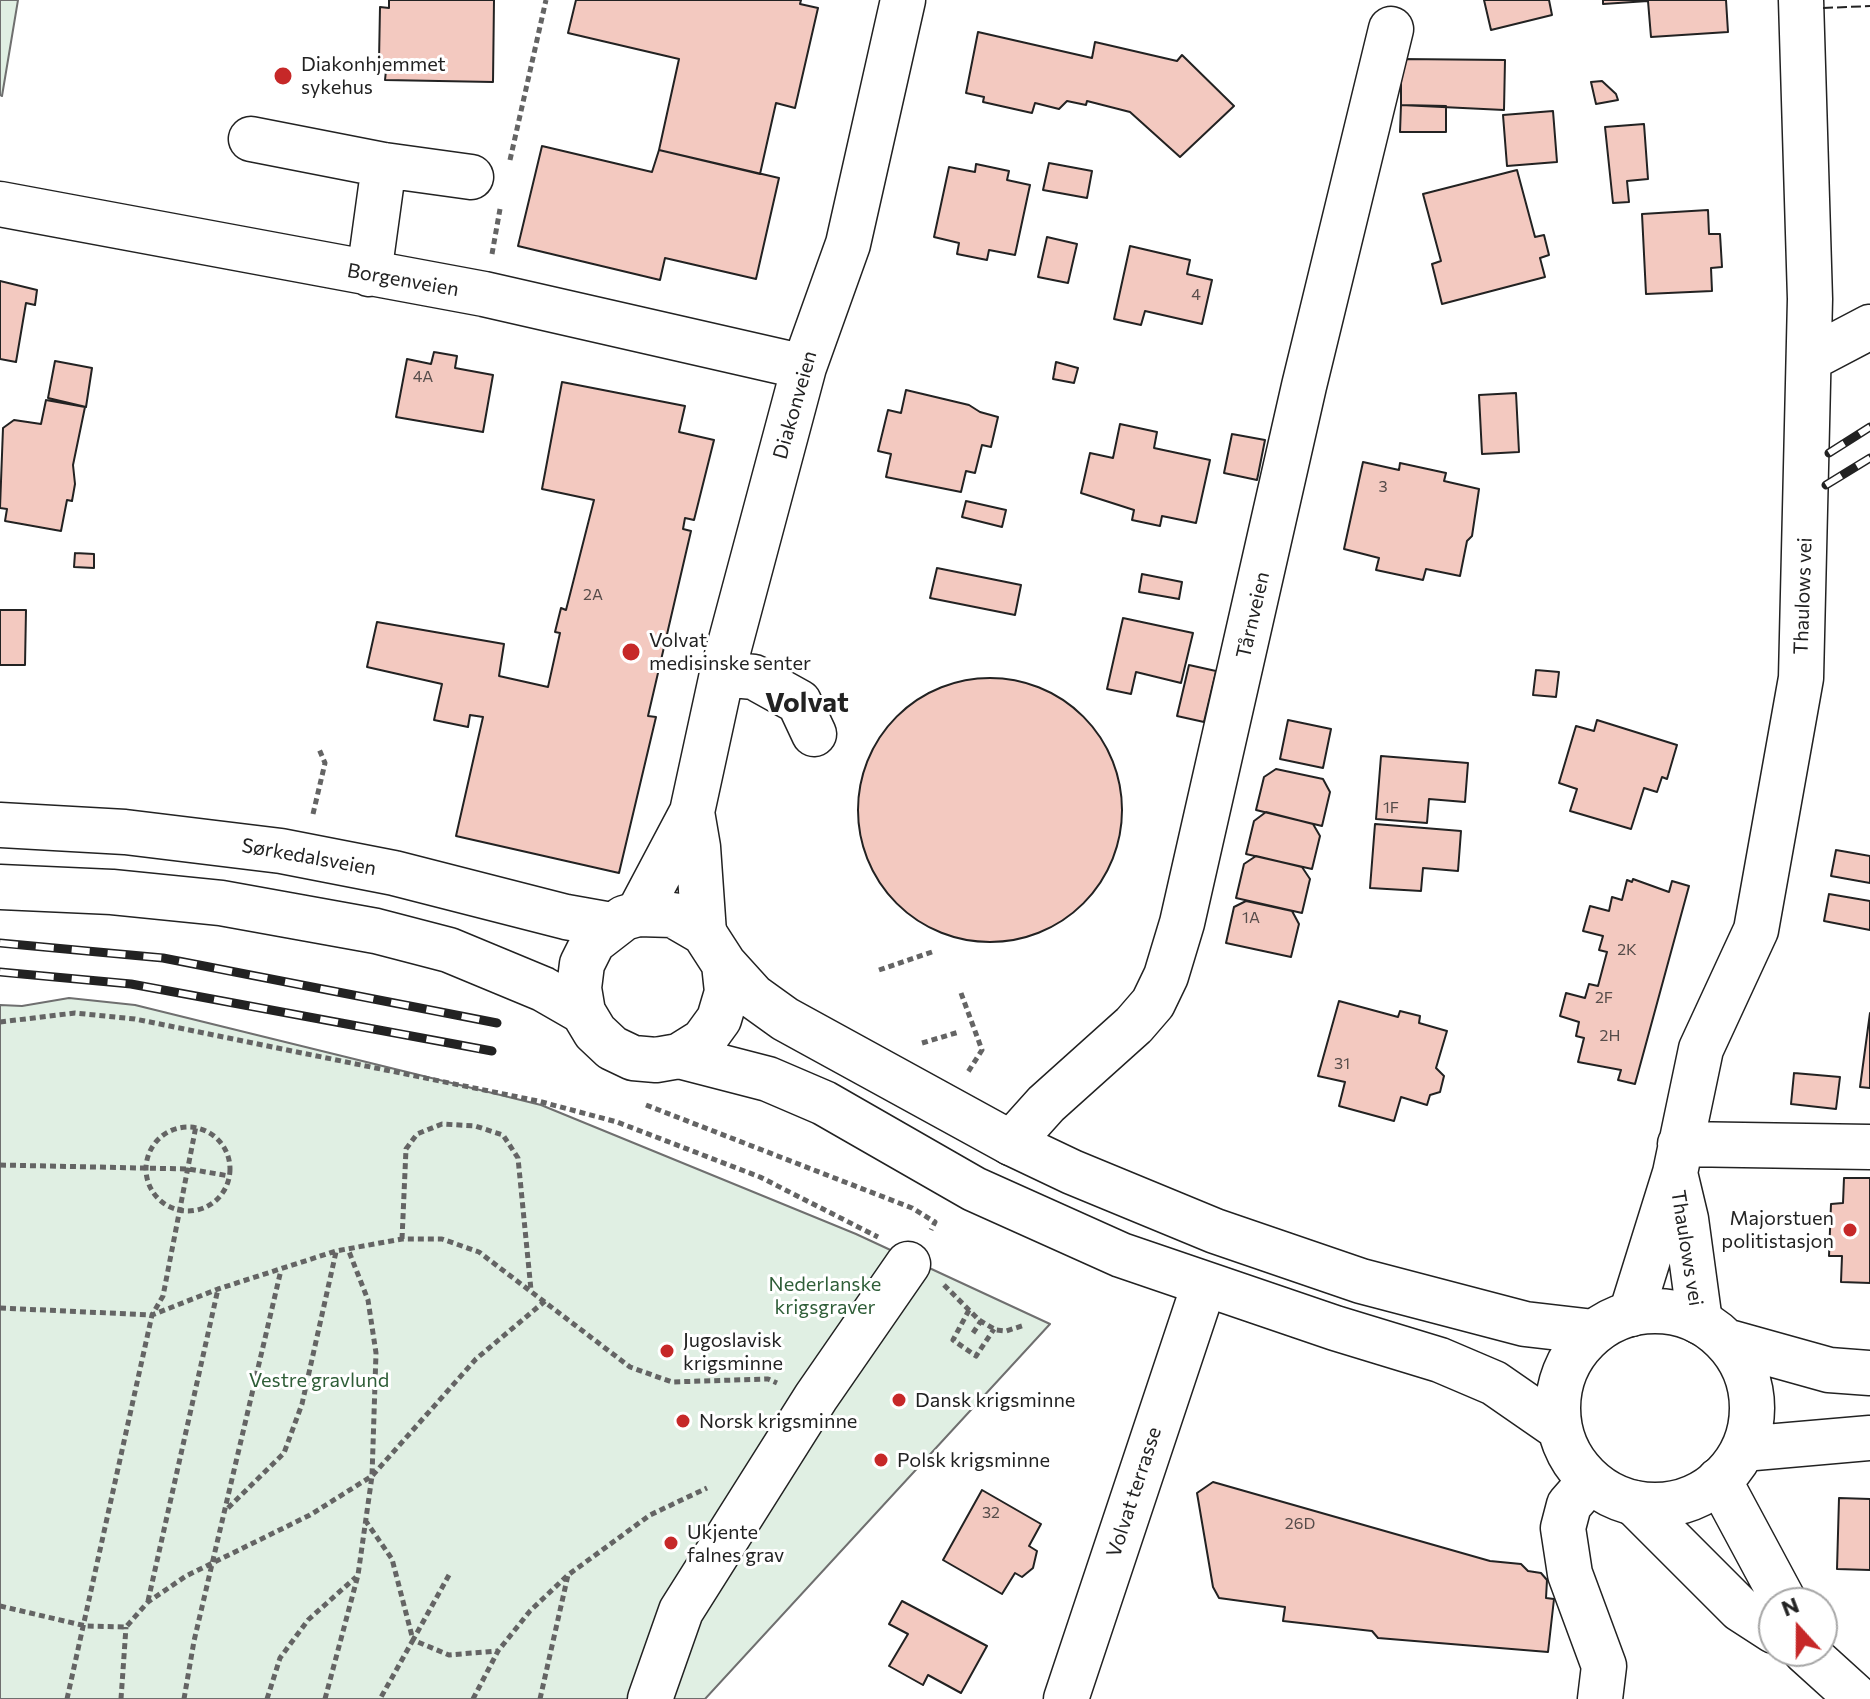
<!DOCTYPE html>
<html>
<head>
<meta charset="utf-8">
<style>
  body { margin:0 }
  #map { position:relative; width:1870px; height:1699px; overflow:hidden; background:#fff; font-family:Commissioner,sans-serif }
  canvas { display:block }
  .north { position:absolute; left:1758px; top:1587px; width:80px; height:80px; box-sizing:border-box; background:#fff; border:2px solid #a7a7a7; border-radius:50%; rotate:339deg; font-size:22px; font-weight:700; line-height:32px; text-align:center; color:#222 }
  .north::after { content:''; display:block; margin:auto; width:28px; height:36px; background:#c62828; clip-path:polygon(50% 0,100% 100%,50% 72%,0 100%) }
</style>
</head>
<body>
<div id="map">
<canvas width="1870" height="1699"></canvas>
<div class="north">N</div>
</div>
<script>
const ctx = document.querySelector('canvas').getContext('2d');
ctx.lineJoin = 'round';
function fillPath(path, color) {
  ctx.fillStyle = color;
  ctx.fill(path, 'evenodd');
}
function shape(rows) {
  const path = new Path2D();
  for (const r of rows) {
    if (r.length === 3) {
      path.moveTo(r[0] + r[2], r[1]);
      path.arc(r[0], r[1], r[2], 0, 2 * Math.PI);
      continue;
    }
    path.moveTo(r[0], r[1]);
    for (let i = 2; i < r.length; i += 2) path.lineTo(r[i], r[i + 1]);
  }
  return path;
}
function stroke(path, color, width, dash) {
  ctx.strokeStyle = color;
  ctx.lineWidth = width;
  ctx.lineCap = dash ? 'butt' : 'round';
  ctx.setLineDash(dash || []);
  ctx.stroke(path);
}
function write(font, color, halo, rows, align = 'center') {
  ctx.font = font + ' Commissioner,sans-serif';
  ctx.lineWidth = 6;
  ctx.setLineDash([]);
  ctx.textBaseline = 'middle';
  ctx.strokeStyle = halo;
  ctx.fillStyle = color;
  for (const [text, x, y, turn = 0] of rows) {
    ctx.save();
    ctx.translate(x, y);
    ctx.rotate((+turn || 0) * Math.PI / 180);
    ctx.textAlign = isNaN(turn) ? turn : align;
    if (halo) ctx.strokeText(text, 0, 0);
    ctx.fillText(text, 0, 0);
    ctx.restore();
  }
}
const green = shape([
  [0,0,18,0,2,96,0,95,0,0],
  [69,998,135,1005,541,1105,856,1234,1050,1324,705,1699,0,1699,0,1005,22,1006,69,998]
]);
fillPath(green, '#e0efe3');
stroke(green, '#6f6f6f', 2);
const building = shape([
  [389,0,494,0,493,82,385,80,387,61,379,61,380,7,389,8,389,0],
  [576,0,801,0,800,4,818,8,795,108,776,103,760,174,659,150,679,59,568,33,576,0],
  [1484,0,1549,0,1552,15,1491,30,1484,0],
  [1603,0,1726,0,1728,32,1651,37,1648,1,1603,4,1603,0],
  [978,32,1092,58,1095,42,1177,61,1182,55,1234,106,1180,157,1130,112,1087,101,1086,105,1067,101,1059,109,1035,103,1032,113,983,102,984,97,966,93,978,32],
  [1401,59,1505,60,1504,110,1401,105,1401,59],
  [1602,81,1616,94,1618,100,1596,104,1591,82,1602,81],
  [1401,105,1446,106,1446,132,1400,132,1401,105],
  [1553,111,1557,162,1507,166,1503,115,1553,111],
  [1644,124,1648,179,1627,181,1629,202,1613,203,1605,127,1644,124],
  [542,146,652,172,659,150,779,178,756,279,665,258,660,280,518,246,542,146],
  [1049,163,1092,171,1087,198,1043,190,1049,163],
  [976,164,1009,171,1007,180,1030,185,1015,255,989,250,987,260,957,254,959,243,934,237,949,167,975,172,976,164],
  [1517,170,1535,237,1544,235,1549,255,1540,258,1545,277,1442,304,1432,264,1441,261,1423,194,1517,170],
  [1708,210,1709,234,1720,234,1722,267,1711,268,1712,291,1646,294,1642,214,1708,210],
  [1047,237,1077,244,1068,283,1038,277,1047,237],
  [1130,246,1190,260,1187,274,1212,280,1202,324,1145,311,1141,325,1114,319,1130,246],
  [0,281,37,290,35,305,26,303,16,362,0,359,0,281],
  [434,352,457,356,455,368,493,375,483,432,396,417,407,359,431,364,434,352],
  [55,361,92,368,86,407,48,398,55,361],
  [1056,362,1078,368,1074,383,1053,379,1056,362],
  [562,382,685,406,679,432,714,440,694,520,685,518,683,529,691,531,648,716,656,717,619,873,456,836,483,717,470,715,468,727,434,720,442,684,367,667,377,622,504,644,499,676,548,687,560,633,555,632,561,608,566,610,594,500,542,489,562,382],
  [906,390,969,405,980,412,998,417,991,447,982,445,975,473,966,471,961,492,886,477,891,454,878,451,888,410,901,413,906,390],
  [1516,393,1519,452,1482,454,1479,395,1516,393],
  [46,400,85,407,73,465,75,484,72,501,67,500,61,531,5,521,7,509,0,508,3,428,14,420,41,424,46,400],
  [1120,424,1157,432,1154,448,1210,460,1196,523,1162,516,1160,526,1132,520,1134,510,1081,493,1090,453,1113,458,1120,424],
  [1232,434,1265,440,1257,480,1224,473,1232,434],
  [1363,462,1399,470,1400,463,1446,473,1444,481,1479,489,1472,536,1467,541,1460,576,1426,569,1423,580,1376,570,1379,558,1344,549,1363,462],
  [966,501,1006,510,1002,527,962,517,966,501],
  [75,553,94,554,94,568,74,567,75,553],
  [937,568,1021,585,1015,615,930,598,937,568],
  [1142,574,1182,582,1179,599,1139,592,1142,574],
  [0,610,26,610,25,665,0,665,0,610],
  [1123,618,1193,633,1181,683,1136,672,1131,694,1107,689,1123,618],
  [1189,665,1216,671,1204,722,1177,716,1189,665],
  [1536,670,1559,672,1556,697,1533,695,1536,670],
  [990,810,132],
  [1288,720,1331,729,1323,768,1280,759,1288,720],
  [1597,720,1677,745,1667,779,1662,777,1657,792,1644,788,1631,829,1570,811,1577,789,1559,783,1576,726,1594,731,1597,720],
  [1381,756,1468,763,1465,802,1429,799,1427,823,1376,819,1381,756],
  [1276,769,1323,779,1330,792,1322,826,1256,810,1264,777,1276,769],
  [1266,812,1313,824,1320,836,1312,869,1246,854,1254,821,1266,812],
  [1375,824,1461,831,1458,871,1423,868,1421,891,1370,888,1375,824],
  [1836,850,1870,856,1870,883,1831,876,1836,850],
  [1256,856,1302,867,1310,879,1302,913,1236,898,1244,864,1256,856],
  [1633,879,1669,892,1672,881,1689,886,1635,1084,1618,1080,1621,1070,1578,1062,1584,1038,1576,1036,1579,1022,1560,1016,1566,993,1585,998,1589,984,1598,986,1607,952,1599,950,1603,936,1583,931,1590,906,1609,911,1612,897,1622,900,1627,880,1632,882,1633,879],
  [1829,894,1870,901,1870,930,1824,921,1829,894],
  [1246,901,1292,911,1299,924,1291,957,1226,943,1234,907,1246,901],
  [1339,1001,1398,1017,1400,1011,1420,1016,1419,1023,1447,1031,1436,1068,1444,1076,1440,1092,1430,1095,1427,1105,1401,1097,1394,1121,1339,1106,1345,1082,1318,1076,1339,1001],
  [1870,1013,1870,1088,1860,1087,1870,1013],
  [1794,1073,1840,1077,1836,1109,1791,1104,1794,1073],
  [1844,1178,1870,1178,1870,1283,1841,1282,1842,1256,1829,1256,1831,1204,1843,1203,1844,1178],
  [1213,1482,1490,1561,1521,1564,1528,1571,1541,1573,1547,1580,1546,1598,1554,1599,1548,1652,1378,1638,1372,1631,1283,1621,1285,1607,1219,1598,1213,1587,1197,1493,1213,1482],
  [982,1490,1041,1524,1029,1546,1037,1551,1033,1568,1022,1577,1015,1573,1002,1594,943,1560,982,1490],
  [1839,1498,1870,1499,1870,1570,1837,1569,1839,1498],
  [902,1601,987,1646,961,1693,928,1675,923,1685,889,1666,908,1634,889,1624,902,1601]
]);
fillPath(building, '#f3c9c0');
stroke(building, '#222', 2);
const minor = shape([
  [251,139,384,165,471,177],
  [0,204,484,294,804,367],
  [369,274,384,165],
  [1809,359,1870,327],
  [722,674,754,677,799,702,814,734],
  [692,812,698,847,704,933],
  [638,914,692,812,722,674,804,367,848,244,903,0],
  [1011,1143,1046,1104,1134,1025,1153,1003,1166,976,1182,923,1304,386,1391,29],
  [1680,1144,1870,1147],
  [1675,1173,1686,1219,1700,1322],
  [1631,1314,1675,1173,1701,1049,1756,930,1801,678,1810,299,1801,0],
  [1719,1480,1785,1603],
  [1590,1481,1569,1505,1563,1528,1570,1574,1604,1666,1600,1699],
  [1634,1503,1740,1609,1774,1631],
  [1805,1651,1858,1699],
  [650,1699,681,1611,816,1397,908,1264],
  [1066,1699,1204,1285]
]);
const major = shape([
  [0,825,125,832,281,851,394,873,566,917,611,925],
  [0,887,112,892,221,903,376,931,449,950,543,989,583,1012],
  [724,964,727,992,719,1019,703,1041,679,1056,656,1060,633,1058,612,1048,595,1032,583,1012,579,988,582,964,593,942,624,918,638,914,673,915,704,933,724,964,753,996,785,1019,1011,1143,1072,1172,1215,1231,1361,1281,1525,1324,1594,1332],
  [679,1056,768,1079,824,1103,974,1189,1121,1255,1335,1328,1440,1360,1494,1383,1559,1428],
  [1655,1408,97],
  [1725,1341,1829,1370,1870,1373],
  [1743,1449,1870,1438]
]);
stroke(minor, '#222', 47);
stroke(major, '#222', 47);
stroke(shape([
  [510,160,546,0],
  [492,254,500,209],
  [313,814,325,763,319,749],
  [879,970,932,952],
  [961,993,982,1050,968,1072],
  [0,1022,75,1013,135,1019,538,1101,617,1122,760,1177,878,1237],
  [922,1043,959,1032],
  [646,1105,912,1208,935,1222,931,1230],
  [188,1169,42],
  [0,1165,189,1169,229,1176],
  [402,1239,406,1149,417,1134,442,1124,475,1126,503,1135,518,1158,531,1290],
  [944,1285,979,1320,996,1330,1006,1331,1025,1325],
  [0,1308,152,1315,218,1289,336,1251,402,1239,442,1239,479,1252,630,1367,672,1382,768,1379,777,1383],
  [969,1310,953,1340,976,1356,994,1329],
  [973,1333,981,1321],
  [228,1508,284,1453,302,1404,336,1252],
  [365,1520,392,1559,413,1640,380,1699],
  [449,1575,413,1640,449,1655,497,1651],
  [148,1601,218,1289],
  [0,1606,86,1626,126,1627,148,1602,186,1576,310,1515,372,1476,476,1359,545,1301],
  [67,1699,152,1315,163,1296,196,1126],
  [121,1699,126,1627],
  [184,1699,194,1641,281,1270],
  [267,1699,280,1658,308,1620,356,1577],
  [325,1699,358,1575,372,1476,376,1353,368,1300,348,1249],
  [473,1699,498,1651,530,1611,568,1575,650,1515,707,1488],
  [540,1699,568,1575]
]), '#646464', 5, [6, 4]);
stroke(minor, '#fff', 44);
stroke(major, '#fff', 44);
const rail = shape([
  [1829,453,1870,427],
  [1826,485,1870,458],
  [0,943,163,958,497,1023],
  [0,972,131,984,492,1051]
]);
stroke(rail, '#222', 9);
stroke(rail, '#fff', 6, [18]);
stroke(shape([
  [1823,8,1870,6]
]), '#222', 2, [10, 4]);
for (const [x, y, r, color] of [
  [283,76,10,"#c62828"],
  [631,652,10,"#c62828"],
  [1850,1230,8,"#c62828"],
  [667,1351,8,"#c62828"],
  [899,1400,8,"#c62828"],
  [683,1421,8,"#c62828"],
  [881,1460,8,"#c62828"],
  [671,1543,8,"#c62828"]
]) {
  const dot = new Path2D();
  dot.arc(x, y, r, 0, 2 * Math.PI);
  ctx.fillStyle = color;
  ctx.fill(dot);
  stroke(dot, '#fff', 3);
}
write('16px', '#564c4a', null, [
  ["4",1196,295],
  ["4A",423,377],
  ["3",1383,487],
  ["2A",593,595],
  ["1F",1391,808],
  ["1A",1251,918],
  ["2K",1627,950],
  ["2F",1604,998],
  ["2H",1610,1036],
  ["31",1342,1064],
  ["32",991,1513],
  ["26D",1300,1524]
]);
write('20px', '#222', '#fff', [
  ["Diakonhjemmet",301,64],
  ["sykehus",301,87],
  ["Volvat",649,640],
  ["medisinske senter",649,663],
  ["Majorstuen",1834,1218,"right"],
  ["politistasjon",1834,1241,"right"],
  ["Jugoslavisk",683,1340],
  ["krigsminne",683,1363],
  ["Dansk krigsminne",915,1400],
  ["Norsk krigsminne",699,1421],
  ["Polsk krigsminne",897,1460],
  ["Ukjente",687,1532],
  ["falnes grav",687,1555]
], 'left');
write('20px', '#222', '#fff', [
  ["Borgenveien",403,280,10],
  ["Diakonveien",795,405,-74],
  ["Thaulows vei",1803,596,-88],
  ["Tårnveien",1253,615,-77],
  ["Sørkedalsveien",309,857,10],
  ["Thaulows vei",1687,1248,81],
  ["Volvat terrasse",1134,1492,-72]
]);
write('20px', '#2f5e38', '#fff', [
  ["Nederlanske",825,1284],
  ["krigsgraver",825,1307],
  ["Vestre gravlund",319,1380]
]);
write('bold 28px', '#222', '#fff', [
  ["Volvat",807,703]
]);
</script>
</body>
</html>
